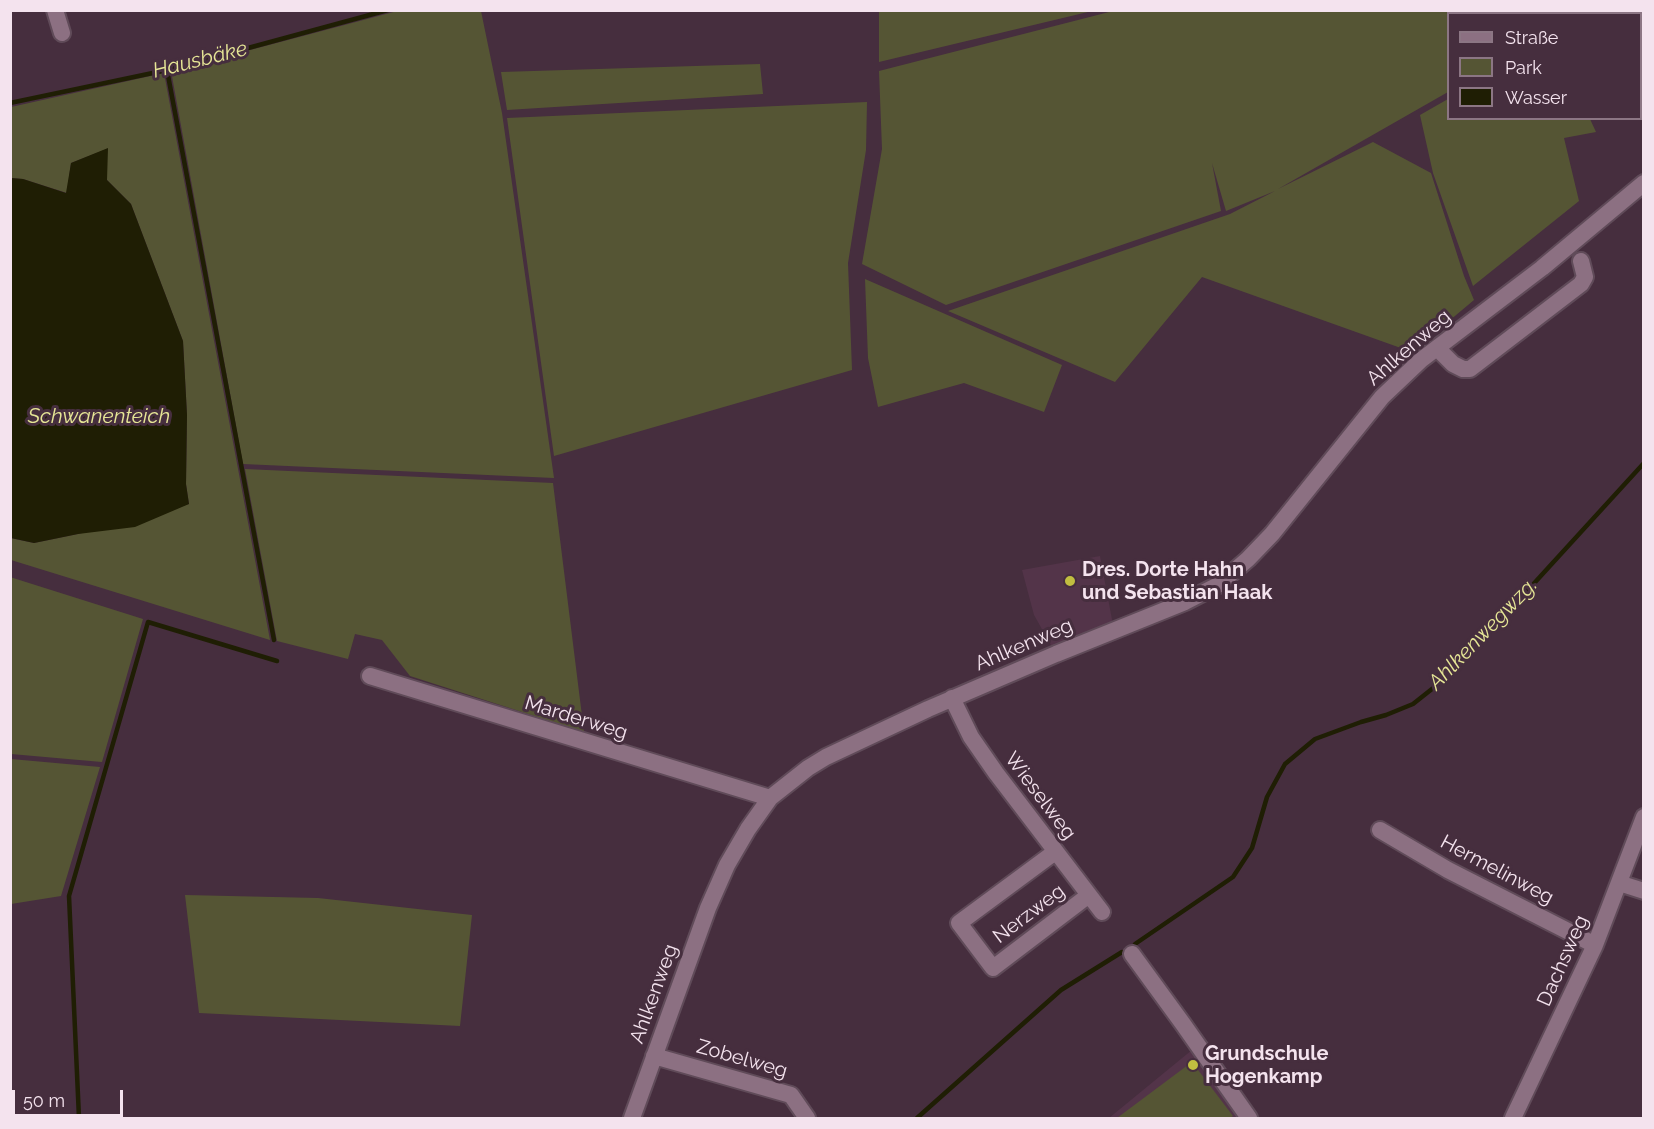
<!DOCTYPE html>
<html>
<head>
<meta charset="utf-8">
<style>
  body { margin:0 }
  #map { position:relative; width:1654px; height:1129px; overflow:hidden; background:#462e3e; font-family:Raleway,sans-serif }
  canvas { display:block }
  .frame { position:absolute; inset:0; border:12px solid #f4e3ee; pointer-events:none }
  .legend { position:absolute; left:1447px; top:12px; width:195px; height:108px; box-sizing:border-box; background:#462e3e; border:2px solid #8c7684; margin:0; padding:8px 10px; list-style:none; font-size:18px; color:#f4e3ee }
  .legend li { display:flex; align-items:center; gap:12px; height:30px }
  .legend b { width:30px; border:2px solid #8c7684 }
  .scale { position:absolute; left:12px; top:1090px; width:111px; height:27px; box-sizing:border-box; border:3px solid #f4e3ee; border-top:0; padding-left:8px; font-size:18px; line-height:21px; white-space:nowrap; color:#f4e3ee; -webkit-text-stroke:4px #462e3e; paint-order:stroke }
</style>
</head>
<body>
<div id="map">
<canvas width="1654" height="1129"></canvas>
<div class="frame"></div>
<ul class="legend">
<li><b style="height:8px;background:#8c7082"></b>Straße</li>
<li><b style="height:16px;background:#555534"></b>Park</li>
<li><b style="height:16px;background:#1f1e04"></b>Wasser</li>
</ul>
<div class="scale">50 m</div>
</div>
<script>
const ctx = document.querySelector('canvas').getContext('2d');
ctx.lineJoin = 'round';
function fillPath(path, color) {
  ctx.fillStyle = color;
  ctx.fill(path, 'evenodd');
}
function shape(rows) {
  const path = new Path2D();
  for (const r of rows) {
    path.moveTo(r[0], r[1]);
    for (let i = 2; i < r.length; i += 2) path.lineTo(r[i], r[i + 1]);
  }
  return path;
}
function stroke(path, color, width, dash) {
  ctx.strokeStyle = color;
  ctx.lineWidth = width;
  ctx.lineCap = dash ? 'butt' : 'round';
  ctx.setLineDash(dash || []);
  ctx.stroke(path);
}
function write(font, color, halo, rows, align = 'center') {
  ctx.font = font + ' Raleway,sans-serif';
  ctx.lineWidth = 6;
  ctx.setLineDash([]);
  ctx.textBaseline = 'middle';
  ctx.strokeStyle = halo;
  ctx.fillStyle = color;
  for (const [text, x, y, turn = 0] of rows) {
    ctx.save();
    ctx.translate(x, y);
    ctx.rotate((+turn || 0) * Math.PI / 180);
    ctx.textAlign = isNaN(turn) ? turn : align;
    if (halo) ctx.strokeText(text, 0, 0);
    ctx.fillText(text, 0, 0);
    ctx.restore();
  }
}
fillPath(shape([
  [1100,556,1114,630,1056,654,1034,615,1022,570],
  [1198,1045,1249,1118,1109,1118]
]), '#533449');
fillPath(shape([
  [401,10,481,11,502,113,554,478,243,464,171,71],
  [879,10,1092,10,1092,11,879,62],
  [1117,10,1504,11,1501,13,1448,14,1448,92,1278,189,1373,142,1431,173,1464,276,1474,300,1412,352,1202,277,1115,382,948,311,1230,214,1275,191,1226,211,1212,163,1221,211,946,305,862,264,882,149,879,71],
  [760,64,763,94,507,110,501,72],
  [164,73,270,640,11,560,10,538,34,543,78,534,189,504,186,484,187,415,183,341,131,204,107,180,107,149,71,163,67,193,23,179,11,178,11,107],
  [1448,99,1448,118,1590,119,1596,132,1564,138,1579,201,1473,286,1433,173,1420,115],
  [867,102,866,150,848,263,852,370,554,456,507,118],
  [865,279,1062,365,1044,412,964,383,878,407,868,358],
  [245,469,553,483,584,732,410,676,382,640,355,634,348,659,277,641],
  [10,577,143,619,102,762,11,754],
  [11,759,100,767,61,896,11,904],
  [185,895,318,898,472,915,460,1026,199,1013],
  [1192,1062,1233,1116,1230,1118,1117,1118]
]), '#555534');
fillPath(shape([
  [108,148,107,180,131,204,183,341,187,415,186,484,189,504,135,527,78,534,34,543,11,538,11,178,23,179,66,193,71,163]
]), '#1f1e04');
stroke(shape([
  [167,70,274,640],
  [10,103,167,70,388,10],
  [1135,944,1233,877,1252,848,1267,797,1285,764,1315,739,1361,722,1386,715,1413,704,1437,685,1506,614,1644,463],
  [79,1118,69,896,148,622,277,661],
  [917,1118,1061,990,1122,952]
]), '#1f1e04', 4.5);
const minor = shape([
  [55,10,62,33],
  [1437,348,1453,364,1463,369,1470,369,1581,284,1585,277,1581,261],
  [370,676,770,798],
  [952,698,971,737,996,773,1102,912],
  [1380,830,1448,870,1595,945],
  [1055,852,959,923,993,968,1089,895],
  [1619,883,1644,891],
  [1132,954,1183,1024,1249,1118],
  [654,1056,791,1095,807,1118],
  [632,1118,708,908,727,865,748,829,770,798,808,768,826,757,928,709,1056,654,1185,602,1218,585,1248,559,1272,534,1382,397,1421,360,1542,268,1644,183],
  [1513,1118,1595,945,1644,817]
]);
stroke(minor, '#604b59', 20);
stroke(minor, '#8c7082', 16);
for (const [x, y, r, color] of [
  [1070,581,6,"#c1be40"],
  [1193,1065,6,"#c1be40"]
]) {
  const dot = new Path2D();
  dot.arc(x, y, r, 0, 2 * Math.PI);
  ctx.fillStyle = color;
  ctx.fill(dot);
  stroke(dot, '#462e3e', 2);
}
write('20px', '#f4e3ee', '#462e3e', [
  ["Ahlkenweg",1409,348,-41],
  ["Ahlkenweg",1024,645,-23],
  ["Marderweg",576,718,17],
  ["Wieselweg",1040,796,53],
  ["Hermelinweg",1497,870,28],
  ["Nerzweg",1029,914,-37],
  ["Dachsweg",1563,961,-66],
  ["Ahlkenweg",654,994,-70],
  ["Zobelweg",742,1059,16]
]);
write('bold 20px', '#f4e3ee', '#462e3e', [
  ["Dres. Dorte Hahn",1082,570],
  ["und Sebastian Haak",1082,593],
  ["Grundschule",1205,1054],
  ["Hogenkamp",1205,1077]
], 'left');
write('italic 21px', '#e6e696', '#462e3e', [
  ["Hausbäke",200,60,-14],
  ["Schwanenteich",99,417],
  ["Ahlkenwegwzg.",1483,634,-46]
]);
</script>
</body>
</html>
